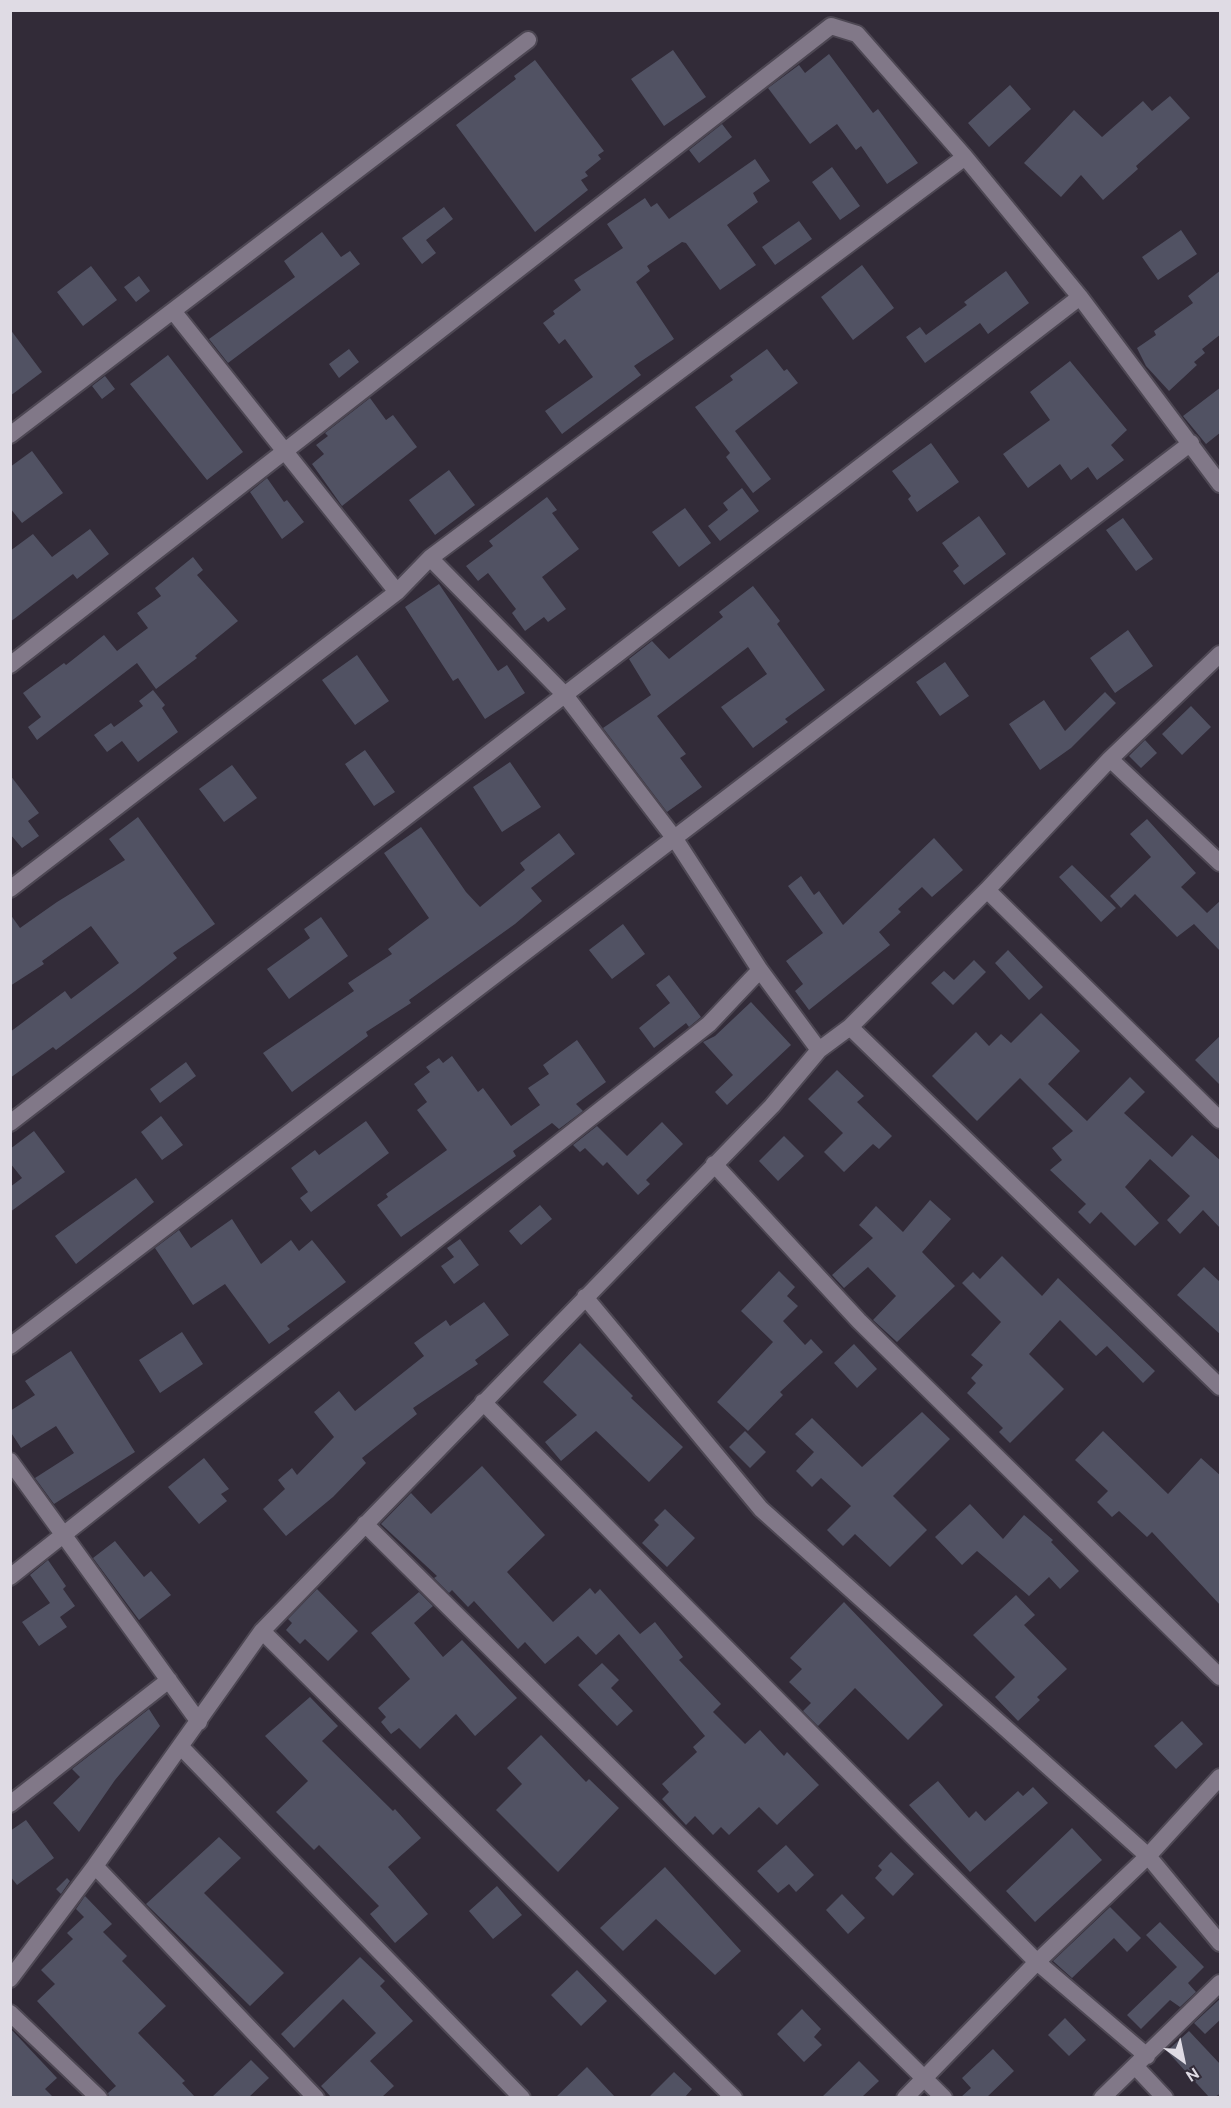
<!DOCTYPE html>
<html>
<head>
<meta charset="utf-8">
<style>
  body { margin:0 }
  #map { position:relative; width:1231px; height:2108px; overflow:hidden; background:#322b38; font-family:Ubuntu,sans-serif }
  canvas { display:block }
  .frame { position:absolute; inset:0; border:12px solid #dfdbe4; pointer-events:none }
  .north { position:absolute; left:1153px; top:2030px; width:60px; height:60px; -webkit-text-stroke:4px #322b38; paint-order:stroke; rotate:147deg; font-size:16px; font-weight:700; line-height:24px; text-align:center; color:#dfdbe4 }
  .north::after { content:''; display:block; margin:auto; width:21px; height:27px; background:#dfdbe4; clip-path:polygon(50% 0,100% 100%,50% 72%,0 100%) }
</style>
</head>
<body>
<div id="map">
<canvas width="1231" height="2108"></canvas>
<div class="frame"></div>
<div class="north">N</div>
</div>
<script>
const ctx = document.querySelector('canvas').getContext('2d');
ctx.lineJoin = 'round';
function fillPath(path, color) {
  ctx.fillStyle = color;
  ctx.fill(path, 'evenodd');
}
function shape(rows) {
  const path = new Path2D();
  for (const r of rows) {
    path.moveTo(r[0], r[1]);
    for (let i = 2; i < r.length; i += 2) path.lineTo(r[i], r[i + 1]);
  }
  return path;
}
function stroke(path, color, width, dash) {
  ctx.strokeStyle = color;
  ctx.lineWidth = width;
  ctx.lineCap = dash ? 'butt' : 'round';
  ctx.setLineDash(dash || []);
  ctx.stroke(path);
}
fillPath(shape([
  [673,50,706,97,664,126,631,79],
  [829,54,873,113,878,109,918,163,887,184,861,146,856,150,837,124,810,144,768,88,799,65,805,73],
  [535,60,604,151,598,155,601,159,585,172,588,176,581,180,588,190,535,232,456,125,516,79,514,76],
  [1010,85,1031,109,989,147,968,123],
  [1170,96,1190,118,1136,166,1138,169,1103,200,1081,175,1061,197,1024,163,1074,110,1102,137,1143,101,1152,111],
  [722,124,732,137,699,163,689,150],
  [755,159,770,181,753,193,758,202,727,225,756,265,720,290,686,243,682,242,647,266,650,271,636,282,674,339,634,366,641,375,562,434,545,411,593,377,565,339,559,344,543,323,555,314,553,311,581,290,574,280,623,248,607,224,645,198,651,207,657,203,669,219],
  [832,167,860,206,840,220,812,182],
  [444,207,453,219,426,240,436,253,422,264,402,238],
  [799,221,812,239,775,265,762,247],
  [1181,230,1197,254,1158,280,1142,257],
  [322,232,341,257,350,251,360,264,228,363,209,339,295,277,284,261],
  [862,265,894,308,853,340,821,297],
  [91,266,117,300,83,326,57,292],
  [1221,270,1221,334,1202,349,1205,353,1194,362,1197,365,1169,391,1146,366,1137,348,1156,335,1154,331,1193,303,1188,296],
  [1006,271,1029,303,988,334,980,323,925,363,906,337,920,327,926,335,967,305,964,302],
  [139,276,150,291,136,302,124,287],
  [10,329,42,372,10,396],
  [349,349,359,362,339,378,329,364],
  [767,349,784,371,787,369,798,383,735,431,771,479,753,493,726,457,730,453,695,407,733,380,730,376],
  [168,355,243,452,207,480,130,384],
  [1070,361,1127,430,1111,445,1124,460,1097,480,1088,467,1071,480,1060,464,1028,488,1003,454,1050,420,1030,392],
  [105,376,115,389,102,399,92,386],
  [1221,387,1221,432,1206,444,1183,416],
  [370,398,386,420,393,415,417,447,342,506,312,464,324,454,316,445,328,436,325,433],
  [931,443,959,482,917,512,908,499,911,496,892,471],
  [32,451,63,493,22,523,10,508,10,467],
  [449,470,475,505,435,535,409,500],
  [267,478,284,502,287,500,304,522,282,539,250,492],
  [742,488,759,511,720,541,708,526,728,510,723,503],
  [547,497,557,510,552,513,579,549,542,577,566,609,548,622,544,617,525,631,512,613,516,609,488,573,478,581,466,566,493,546,489,541],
  [685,508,711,543,679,567,652,532],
  [979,516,1006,554,964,585,953,571,959,566,942,543],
  [1123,518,1153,559,1136,571,1106,530],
  [90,529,109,554,77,579,73,574,10,622,10,551,33,534,52,557],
  [193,557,203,570,197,575,238,621,195,656,197,658,156,689,137,663,37,740,28,727,41,717,23,693,64,663,66,665,104,635,117,651,148,628,137,613,161,596,155,588],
  [439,584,498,671,507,665,525,693,485,719,458,678,453,681,405,607],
  [753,586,780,621,777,624,825,690,785,719,788,722,753,748,721,707,767,674,748,647,657,716,686,754,680,758,702,787,667,812,603,728,651,695,629,659,652,641,669,659,723,617,719,612],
  [1128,630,1153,666,1115,693,1090,658],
  [357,655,389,701,355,725,322,680],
  [945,662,969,696,940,716,916,682],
  [153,690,165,705,162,708,178,732,138,762,122,741,107,752,94,735,111,723,114,727,143,706,139,701],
  [1105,692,1116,703,1071,748,1040,770,1009,724,1044,700,1065,731],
  [1191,706,1211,727,1182,755,1162,734],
  [1145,740,1157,753,1141,768,1129,756],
  [365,750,395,792,374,806,345,764],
  [510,762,541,807,502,832,473,787],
  [232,765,257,798,224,822,199,789],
  [10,775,39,813,28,821,39,836,22,848,10,834],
  [138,817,215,924,173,953,177,958,135,991,56,1050,53,1047,10,1078,10,1032,65,991,71,999,119,963,91,926,42,961,44,964,10,986,10,914,20,928,57,902,125,860,109,839],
  [1147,819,1196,873,1181,887,1207,913,1221,900,1221,952,1194,924,1177,937,1135,894,1121,908,1110,896,1151,857,1130,834],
  [421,827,466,892,480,907,525,870,520,863,559,833,575,854,531,888,542,901,515,924,409,1000,411,1003,366,1032,368,1036,292,1092,263,1053,354,991,348,983,392,954,388,949,429,918,384,853],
  [934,838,963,870,932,897,922,887,898,909,901,912,879,932,890,945,809,1010,795,991,803,984,786,961,823,933,788,886,801,876,814,895,819,891,843,925],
  [1072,865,1116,908,1101,922,1059,877],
  [321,917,348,956,289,999,267,969,310,938,304,929],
  [623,924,645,954,612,979,589,950],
  [1008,950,1043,987,1029,1000,995,963],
  [974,960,986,972,953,1005,931,983,944,971,954,980],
  [669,975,701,1017,689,1027,686,1023,654,1048,639,1028,670,1003,656,985],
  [751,1002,791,1045,727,1105,715,1092,733,1075,703,1042,715,1036],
  [1041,1013,1080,1051,1048,1084,1087,1121,1130,1077,1145,1092,1124,1113,1172,1157,1192,1135,1221,1161,1221,1229,1203,1210,1180,1234,1167,1220,1190,1196,1150,1159,1125,1187,1159,1223,1135,1246,1101,1212,1090,1224,1078,1212,1086,1204,1050,1170,1062,1160,1052,1148,1073,1131,1020,1078,977,1121,932,1076,976,1032,989,1046,1001,1034,1011,1043],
  [1221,1035,1221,1086,1195,1060],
  [577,1040,606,1082,576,1104,583,1111,559,1129,552,1123,513,1151,516,1156,401,1237,377,1205,388,1197,386,1194,447,1150,417,1110,427,1102,414,1084,430,1072,426,1067,439,1058,443,1063,452,1056,478,1092,483,1088,511,1126,540,1105,528,1088,549,1074,543,1065],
  [186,1062,196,1076,160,1103,150,1089],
  [837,1070,864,1096,857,1102,892,1136,879,1149,873,1144,844,1172,824,1152,843,1133,808,1099],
  [161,1116,183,1145,162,1160,141,1132],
  [366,1121,389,1153,311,1212,300,1198,308,1192,291,1168,315,1150,319,1155],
  [662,1122,683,1144,646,1180,650,1184,638,1195,607,1162,603,1166,585,1148,580,1152,573,1145,597,1126,627,1156],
  [34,1131,65,1172,10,1212,10,1187,22,1178,10,1163,10,1149],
  [784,1136,804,1156,778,1181,759,1161],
  [136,1178,154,1202,76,1264,55,1236],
  [930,1200,951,1219,922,1252,955,1286,897,1342,873,1320,896,1296,868,1267,844,1288,832,1275,873,1238,859,1225,876,1206,903,1232],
  [540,1205,552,1219,521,1245,509,1231],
  [232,1219,261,1264,291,1240,299,1251,312,1240,346,1282,287,1326,290,1329,269,1344,225,1284,193,1305,155,1248,179,1230,191,1248],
  [460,1239,479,1265,454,1284,441,1266,454,1257,447,1248],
  [1002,1256,1042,1296,1058,1278,1155,1371,1143,1383,1107,1346,1096,1356,1060,1320,1029,1354,1064,1389,1010,1443,999,1432,1003,1428,967,1393,976,1383,971,1378,983,1365,971,1355,1001,1322,962,1283,973,1272,980,1279],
  [1204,1267,1221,1283,1221,1335,1177,1295],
  [779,1271,795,1287,787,1296,798,1306,783,1321,805,1345,811,1339,823,1352,780,1392,783,1395,748,1431,717,1402,773,1342,741,1311],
  [484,1302,509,1335,475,1360,478,1364,413,1408,417,1414,362,1458,366,1463,333,1497,286,1536,263,1509,285,1489,278,1480,292,1468,297,1475,334,1437,314,1412,339,1391,355,1411,424,1356,414,1343,446,1320,450,1326],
  [182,1332,203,1364,160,1393,139,1360],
  [580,1343,633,1396,631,1398,683,1447,649,1482,596,1431,561,1461,545,1442,577,1415,543,1382],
  [854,1344,877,1369,857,1388,834,1363],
  [71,1351,135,1452,54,1504,35,1478,74,1453,56,1426,21,1448,10,1431,10,1411,35,1395,25,1381],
  [922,1412,950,1439,893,1496,927,1530,890,1567,855,1534,843,1546,827,1530,851,1506,821,1478,812,1487,796,1471,814,1452,795,1434,812,1418,862,1467],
  [745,1431,766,1452,750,1468,729,1447],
  [1103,1431,1168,1494,1201,1458,1221,1476,1221,1606,1152,1532,1147,1537,1119,1511,1112,1517,1097,1502,1108,1491,1075,1460],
  [204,1458,229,1489,221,1494,227,1501,199,1524,168,1487],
  [482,1466,545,1535,507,1572,553,1622,590,1588,595,1594,600,1589,640,1634,655,1622,683,1657,679,1660,721,1704,713,1712,745,1744,760,1730,784,1756,787,1752,819,1785,777,1825,759,1807,729,1835,721,1827,713,1835,695,1816,686,1825,662,1799,669,1792,662,1784,697,1752,693,1747,705,1736,619,1634,596,1655,578,1636,545,1664,525,1642,518,1649,474,1601,468,1607,452,1590,449,1593,434,1578,437,1576,381,1524,411,1493,431,1514],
  [970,1504,1003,1539,1024,1515,1053,1540,1051,1542,1079,1571,1060,1589,1049,1577,1029,1596,977,1551,962,1565,935,1537],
  [665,1509,695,1538,667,1567,642,1543,659,1525,654,1520],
  [115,1541,144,1577,151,1571,171,1595,139,1620,93,1558],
  [48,1560,66,1586,63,1589,75,1606,60,1617,67,1627,39,1646,22,1622,50,1603,30,1575],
  [317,1589,358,1631,328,1661,305,1639,300,1644,286,1630,292,1623,288,1619],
  [419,1592,433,1606,414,1623,443,1657,462,1640,517,1698,475,1736,456,1714,420,1749,399,1728,391,1734,381,1722,386,1717,378,1708,410,1679,371,1633],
  [1016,1595,1035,1615,1024,1625,1067,1669,1037,1697,1040,1700,1018,1721,995,1697,1015,1677,973,1635],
  [844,1602,943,1705,908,1740,855,1688,818,1726,803,1711,811,1703,789,1682,802,1669,790,1658],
  [602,1663,619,1680,611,1688,633,1711,617,1726,578,1685],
  [310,1697,338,1726,322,1741,393,1811,395,1809,421,1838,388,1867,428,1914,395,1943,370,1914,379,1906,319,1845,314,1850,276,1812,308,1781,265,1736],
  [149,1709,160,1726,115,1780,79,1832,53,1803,80,1777,72,1769],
  [1182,1721,1203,1744,1176,1769,1154,1746],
  [541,1735,586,1782,589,1779,619,1808,558,1872,496,1810,522,1784,507,1768],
  [938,1781,969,1818,976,1811,985,1821,1018,1791,1023,1796,1033,1787,1048,1803,970,1872,909,1805],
  [26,1820,54,1858,17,1885,10,1876,10,1831],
  [1072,1828,1102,1860,1035,1922,1006,1891],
  [219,1837,241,1858,204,1893,284,1973,250,2006,146,1904],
  [786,1845,814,1875,796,1892,789,1884,778,1893,757,1871],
  [891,1852,914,1874,893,1896,875,1878,882,1870,878,1866],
  [665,1867,741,1951,715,1975,656,1919,623,1951,600,1928],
  [67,1878,70,1881,61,1894,56,1889],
  [497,1886,522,1915,493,1939,469,1911],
  [842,1894,865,1918,848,1934,826,1910],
  [85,1896,112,1924,103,1932,127,1956,122,1961,166,2006,138,2033,185,2081,182,2083,195,2097,109,2097,108,2093,116,2086,37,2001,55,1984,41,1970,73,1939,67,1933,84,1917,76,1909],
  [1110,1907,1141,1938,1127,1952,1114,1938,1072,1978,1053,1961],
  [1160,1922,1204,1967,1188,1983,1196,1992,1180,2007,1170,2000,1141,2029,1127,2015,1177,1967,1146,1935],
  [360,1957,385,1981,380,1986,413,2021,370,2061,394,2086,382,2097,331,2097,321,2086,376,2033,343,1999,294,2048,281,2034],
  [577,1970,607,2001,581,2026,551,1995],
  [1221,1998,1221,2019,1205,2034,1194,2023],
  [802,2009,821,2029,814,2037,822,2045,804,2062,777,2034],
  [1065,2018,1086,2040,1069,2056,1048,2035],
  [10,2028,57,2078,45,2089,53,2097,10,2097],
  [1189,2031,1221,2065,1221,2093,1215,2097,1209,2097,1167,2051],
  [993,2049,1014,2071,987,2097,961,2097,971,2088,962,2078],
  [251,2060,269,2078,249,2097,212,2097],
  [859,2061,879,2081,862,2097,822,2097],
  [587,2067,615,2097,556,2097],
  [674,2072,692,2089,685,2097,649,2097]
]), '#515263');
const minor = shape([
  [173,311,397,592],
  [10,435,528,40],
  [430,558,565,695,675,839,760,970,819,1050],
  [10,665,831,26,857,34,965,157,1080,297,1220,484],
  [1110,759,1220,863],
  [10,889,397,592,430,558,965,157],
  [987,890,1220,1120],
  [850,1027,1220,1387],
  [10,1123,1080,297],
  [714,1164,859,1321,1220,1677],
  [585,1297,761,1509,1148,1856,1220,1943],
  [10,1346,1191,443],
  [483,1402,1037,1962,1147,2056],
  [10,1461,199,1722],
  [365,1524,944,2098],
  [10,1577,709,1024,760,970],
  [262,1631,734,2098],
  [181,1747,522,2098],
  [10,1804,169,1680],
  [95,1866,316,2098],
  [10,1979,95,1866,262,1631,772,1106,819,1050,850,1027,987,890,1110,759,1220,654],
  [10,2013,99,2098],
  [1135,2066,1165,2098],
  [905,2098,1037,1962,1148,1856,1220,1777],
  [1102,2098,1220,1983]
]);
stroke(minor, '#4d4753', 20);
stroke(minor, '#817888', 16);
</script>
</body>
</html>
